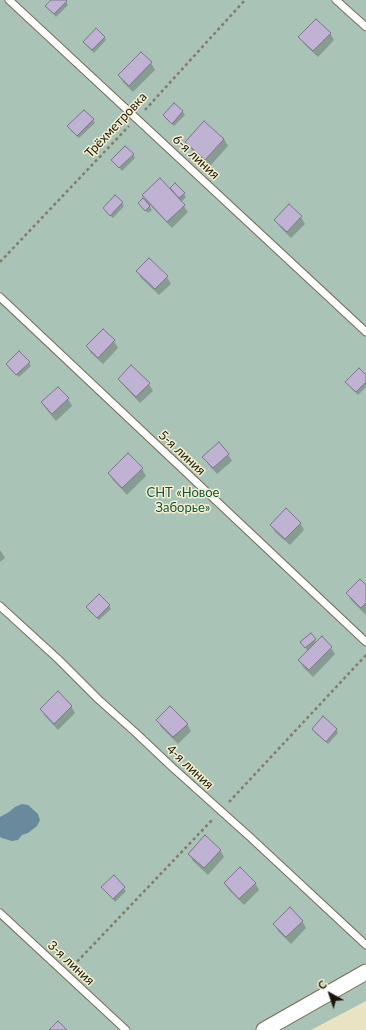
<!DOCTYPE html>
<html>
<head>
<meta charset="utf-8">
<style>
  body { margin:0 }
  #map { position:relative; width:366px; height:1030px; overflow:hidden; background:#e9e3c3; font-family:Lato,sans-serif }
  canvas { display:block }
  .north { position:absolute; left:310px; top:974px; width:40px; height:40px; -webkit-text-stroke:3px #f6f0d0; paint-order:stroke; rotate:320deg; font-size:11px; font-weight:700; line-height:16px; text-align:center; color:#1a180c }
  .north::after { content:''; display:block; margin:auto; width:14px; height:18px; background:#1a180c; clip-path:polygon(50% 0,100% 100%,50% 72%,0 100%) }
</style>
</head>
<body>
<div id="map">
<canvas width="366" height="1030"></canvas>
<div class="north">С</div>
</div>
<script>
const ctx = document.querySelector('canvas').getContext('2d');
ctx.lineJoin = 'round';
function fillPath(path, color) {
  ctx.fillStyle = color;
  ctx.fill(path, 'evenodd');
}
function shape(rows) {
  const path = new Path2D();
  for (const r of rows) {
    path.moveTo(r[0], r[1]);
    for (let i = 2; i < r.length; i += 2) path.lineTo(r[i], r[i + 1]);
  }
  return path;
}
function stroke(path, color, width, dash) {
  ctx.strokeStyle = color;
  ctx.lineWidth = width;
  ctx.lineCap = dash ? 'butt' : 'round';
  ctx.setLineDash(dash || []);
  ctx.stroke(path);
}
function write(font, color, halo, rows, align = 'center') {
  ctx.font = font + ' Lato,sans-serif';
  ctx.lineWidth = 3;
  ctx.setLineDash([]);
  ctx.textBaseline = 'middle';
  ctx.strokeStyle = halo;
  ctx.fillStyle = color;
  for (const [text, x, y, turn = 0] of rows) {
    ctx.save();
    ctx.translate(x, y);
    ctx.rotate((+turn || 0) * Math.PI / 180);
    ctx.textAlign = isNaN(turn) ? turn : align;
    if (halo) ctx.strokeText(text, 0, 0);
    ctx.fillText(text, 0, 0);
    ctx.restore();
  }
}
fillPath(shape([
  [0,0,366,0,366,1001,311,1030,0,1030]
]), '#a9c3b6');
fillPath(shape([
  [22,804,28,805,38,814,40,820,37,826,28,833,22,835,18,840,12,841,2,838,0,837,0,817,9,812,15,807]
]), '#69899d');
fillPath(shape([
  [52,0,65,0,68,5,56,17,49,9],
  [330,33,334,40,318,57,304,44,300,37],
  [104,37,106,40,94,53,86,45,84,42],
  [151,63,155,70,133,92,123,82,119,75],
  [174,104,183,112,185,115,174,126,166,119,164,115],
  [93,120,95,123,79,138,70,130,69,126],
  [224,139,228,146,210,166,191,149,187,142],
  [133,154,135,158,122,171,113,160],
  [171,188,184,194,186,197,181,202,188,212,172,228,150,205,149,205,152,210,148,213,139,203,148,204,143,195,174,194],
  [115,196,122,203,124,206,113,218,106,212,104,208],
  [301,217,305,224,291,238,280,227,276,220],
  [137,271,167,277,171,284,159,295,141,278],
  [103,330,114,341,118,348,103,364,91,353,87,346],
  [29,363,31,366,19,377,9,368],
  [366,376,366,387,358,395,348,385,347,382],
  [120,379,149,384,153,391,140,403,124,386],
  [58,388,68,399,72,406,56,421,46,409,42,403],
  [228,454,232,461,217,474,208,464,204,457],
  [142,469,146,476,127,495,113,480,109,474],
  [300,523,304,530,290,545,275,532,271,525],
  [0,550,5,558,0,562],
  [366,586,366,615,351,600,347,593],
  [109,606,111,609,99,620,89,611,88,607],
  [310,634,317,643,331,648,335,654,313,677,303,667,299,660,308,651,303,645],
  [71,706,75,713,58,730,45,716,41,709],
  [157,720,187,724,191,731,178,744,161,727],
  [313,729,336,729,338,733,328,744,315,733],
  [220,850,224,857,208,875,193,861,189,854],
  [114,876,126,891,115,902,105,890],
  [255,883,259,890,244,905,229,890,225,884],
  [302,921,306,928,291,944,278,931,274,924]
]), '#0003');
const building = shape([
  [51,0,66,0,67,1,54,14,45,6,51,0],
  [316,19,331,33,313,51,298,37,316,19],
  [96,28,105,37,92,50,83,42,96,28],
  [141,52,152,62,129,86,118,75,141,52],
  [174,103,183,111,172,124,163,115,174,103],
  [84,110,94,119,77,136,67,126,84,110],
  [204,121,224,139,205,160,185,142,204,121],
  [125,146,134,154,119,168,111,160,125,146],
  [160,178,185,205,167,222,142,195,160,178],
  [175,183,185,193,179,198,170,188,175,183],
  [115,195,123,202,110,216,103,208,115,195],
  [143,198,150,206,145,211,138,203,143,198],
  [289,204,302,216,287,232,274,220,289,204],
  [149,258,168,276,155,289,136,271,149,258],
  [103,329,115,340,98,358,86,346,103,329],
  [19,351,30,362,16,375,6,364,19,351],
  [131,365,150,383,136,397,118,379,131,365],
  [359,368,366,375,366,382,356,392,345,382,359,368],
  [58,387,69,398,52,414,41,402,58,387],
  [219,442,229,454,213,468,202,457,219,442],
  [128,453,143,468,122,488,108,473,128,453],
  [286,508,301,523,285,539,270,525,286,508],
  [360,579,366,585,366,603,361,608,346,593,360,579],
  [99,594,110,605,97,618,86,607,99,594],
  [311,633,316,639,305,648,300,642,311,633],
  [322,636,332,647,309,670,298,660,322,636],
  [58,691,72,706,54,724,40,709,58,691],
  [170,706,188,724,173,737,156,720,170,706],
  [323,716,337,729,326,742,312,729,323,716],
  [205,835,221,850,204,868,188,854,205,835],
  [240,867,256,883,239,899,224,883,240,867],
  [114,875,125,887,113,899,101,887,114,875],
  [290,907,303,921,286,937,273,924,290,907],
  [58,1021,67,1030,49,1030,58,1021]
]);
fillPath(building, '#c0b2d2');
stroke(building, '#80748f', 1);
const lane = shape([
  [9,0,366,332],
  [336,0,366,27],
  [0,297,366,642],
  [0,606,58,659,98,699,135,732,172,767,250,837,366,945],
  [0,913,126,1030]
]);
const street = shape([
  [264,1030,366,972]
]);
stroke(lane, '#746f53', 9);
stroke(street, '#746f53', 17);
stroke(shape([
  [145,110,245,0],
  [0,262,129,126],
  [229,802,366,655],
  [73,966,213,819]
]), '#817d67', 2.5, [3, 3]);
stroke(lane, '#fff', 7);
stroke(street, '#fff', 15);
write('13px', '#1a180c', '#f6f0d0', [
  ["Трёхметровка",116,125,-47],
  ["6-я линия",196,157,43],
  ["5-я линия",182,453,43],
  ["4-я линия",190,767,43],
  ["3-я линия",71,963,43]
]);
write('13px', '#0d543c', '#f6f0d0', [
  ["СНТ «Новое",183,493],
  ["Заборье»",183,508]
]);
</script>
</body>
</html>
